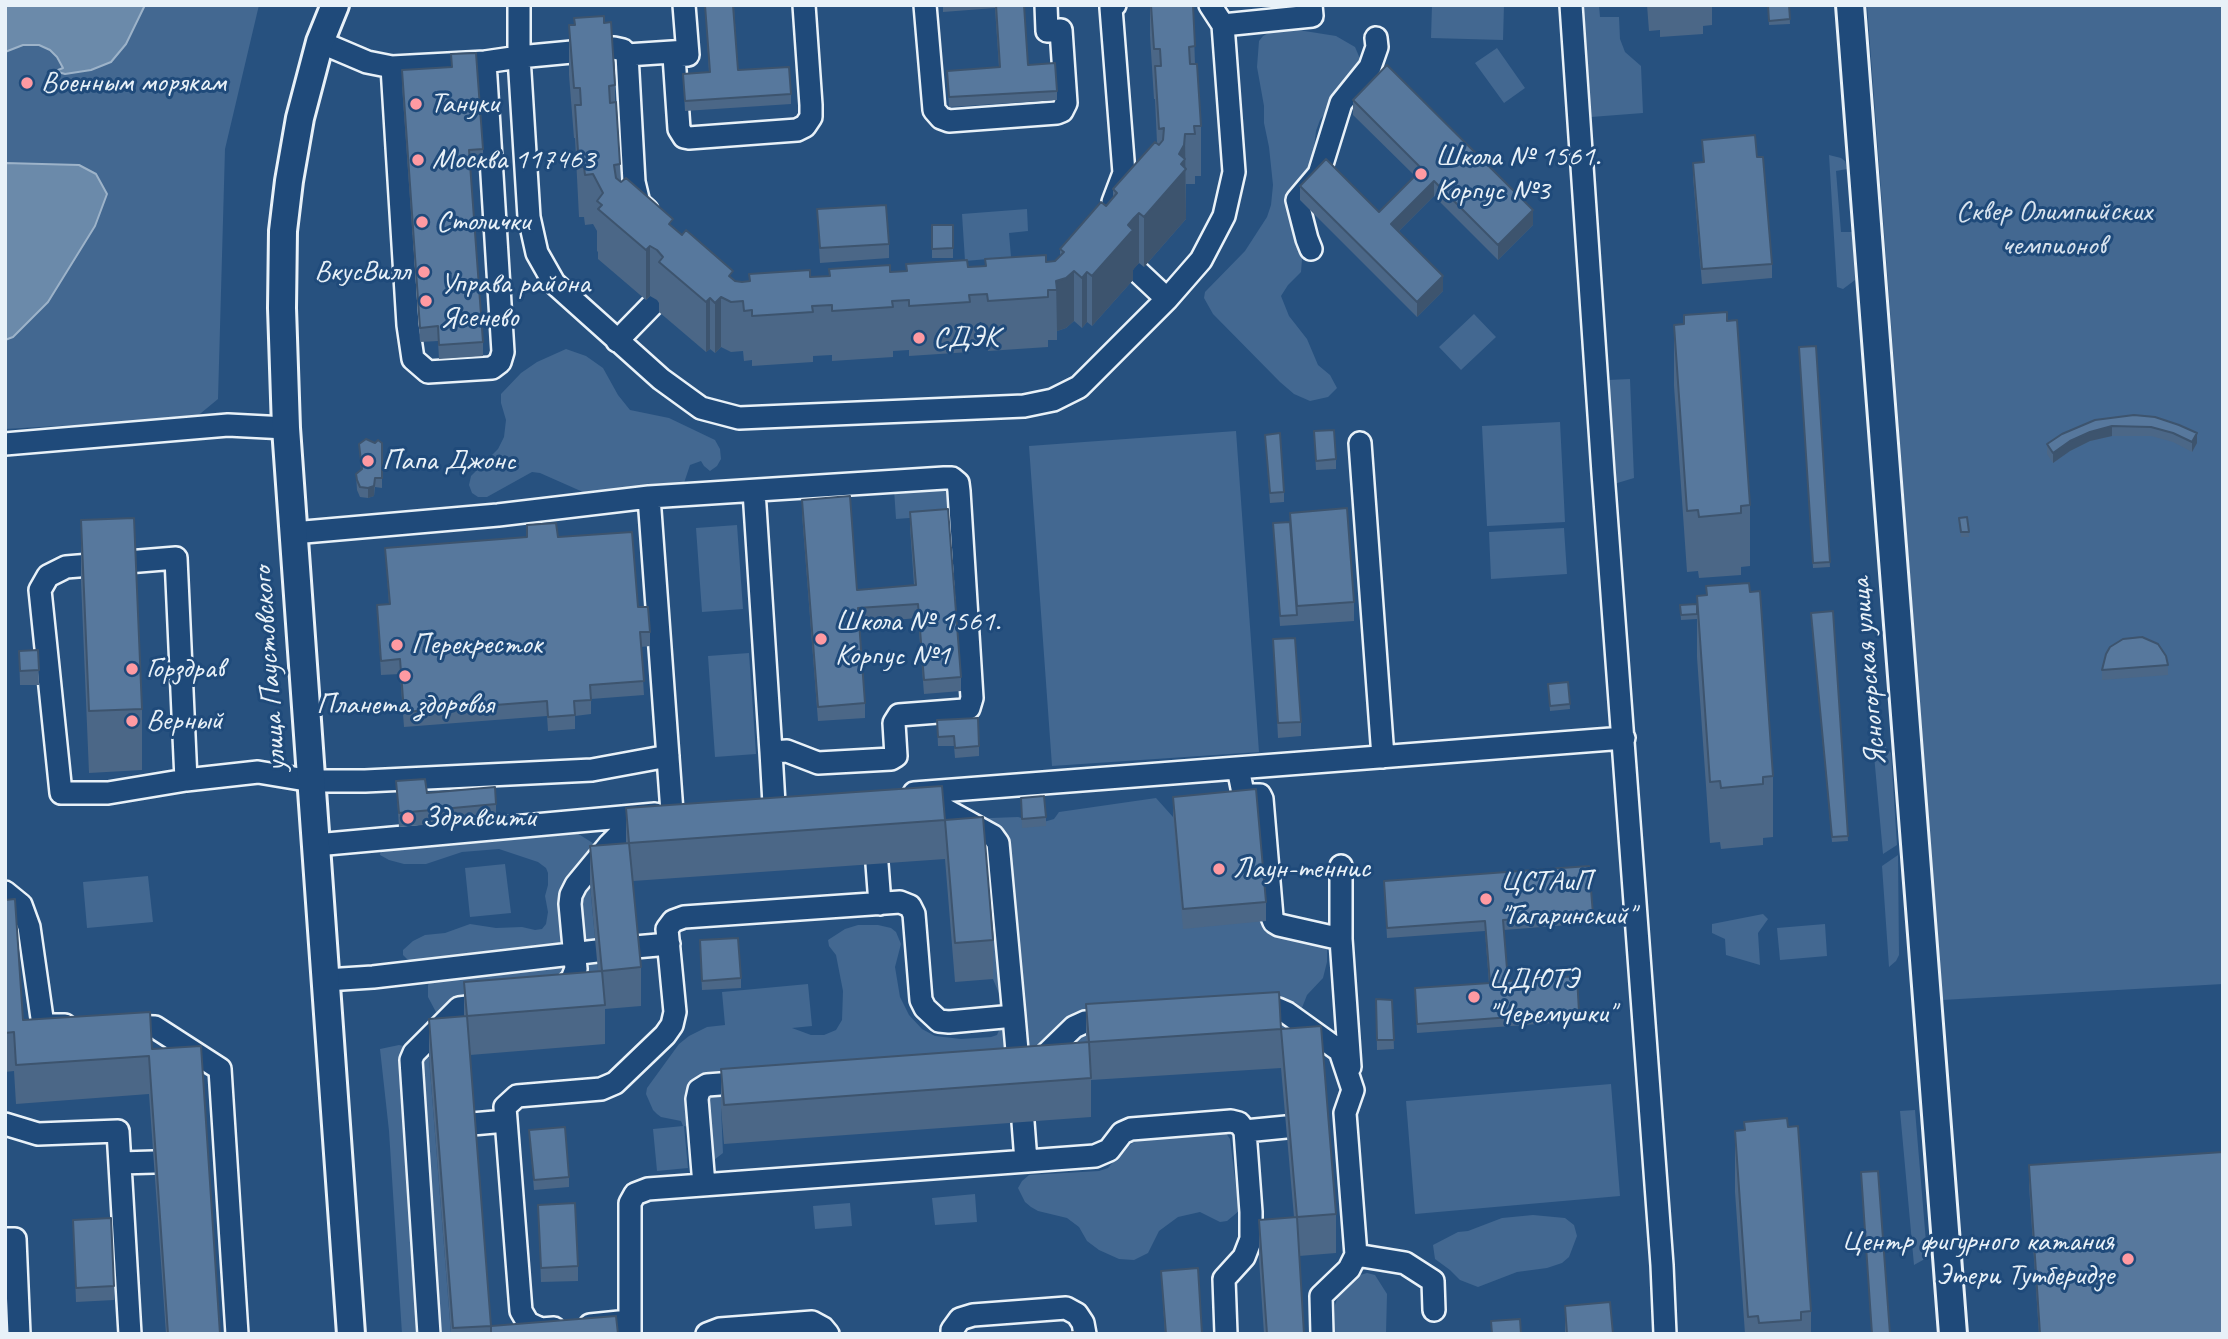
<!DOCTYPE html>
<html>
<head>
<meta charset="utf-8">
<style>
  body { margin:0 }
  #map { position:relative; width:2228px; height:1339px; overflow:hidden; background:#27517f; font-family:Caveat,sans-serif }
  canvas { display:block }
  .frame { position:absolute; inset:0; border:7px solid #e8f1f8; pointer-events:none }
</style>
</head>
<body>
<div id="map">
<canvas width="2228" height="1339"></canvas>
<div class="frame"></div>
</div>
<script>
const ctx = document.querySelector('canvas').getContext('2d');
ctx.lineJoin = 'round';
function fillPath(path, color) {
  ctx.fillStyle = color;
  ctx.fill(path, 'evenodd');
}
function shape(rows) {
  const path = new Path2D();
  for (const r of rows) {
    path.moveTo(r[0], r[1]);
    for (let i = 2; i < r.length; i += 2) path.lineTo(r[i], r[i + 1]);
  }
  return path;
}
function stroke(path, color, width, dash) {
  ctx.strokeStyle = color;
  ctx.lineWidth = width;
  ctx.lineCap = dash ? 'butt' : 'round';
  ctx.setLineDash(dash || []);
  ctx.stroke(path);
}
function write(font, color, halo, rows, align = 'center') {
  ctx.font = font + ' Caveat,sans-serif';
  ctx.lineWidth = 6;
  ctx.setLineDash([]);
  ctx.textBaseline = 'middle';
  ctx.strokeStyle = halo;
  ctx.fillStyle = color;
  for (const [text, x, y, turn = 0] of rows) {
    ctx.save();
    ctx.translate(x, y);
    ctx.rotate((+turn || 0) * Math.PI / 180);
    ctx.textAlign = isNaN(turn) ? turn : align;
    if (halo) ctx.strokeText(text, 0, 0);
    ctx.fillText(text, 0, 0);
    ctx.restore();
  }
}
fillPath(shape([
  [5,5,259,5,225,149,218,399,195,418,5,429],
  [1432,5,1504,5,1503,40,1431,38],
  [1581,5,1599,5,1600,17,1619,17,1620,39,1625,52,1641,66,1643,113,1591,117],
  [1867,5,2223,5,2223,984,1942,1000],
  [1276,29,1292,29,1336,36,1355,47,1361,61,1361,67,1320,120,1316,131,1313,157,1309,170,1301,272,1288,285,1281,296,1289,316,1307,339,1318,365,1330,375,1337,388,1328,397,1310,401,1294,394,1280,382,1213,314,1204,298,1205,292,1245,251,1267,217,1271,205,1273,185,1269,147,1264,123,1264,106,1257,67,1259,41,1263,36],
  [1497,48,1525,88,1504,103,1475,63],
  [1829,155,1841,158,1845,161,1847,169,1836,171,1841,232,1852,232,1855,280,1843,289,1837,287],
  [1027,209,1028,231,1009,233,1011,257,965,261,962,214],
  [1474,314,1496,337,1461,370,1439,347],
  [566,349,586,356,603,368,618,395,630,410,669,418,715,440,720,449,721,459,717,466,710,471,704,466,701,461,690,465,684,483,675,490,592,496,540,473,532,472,487,497,478,497,472,493,469,485,471,476,498,449,504,437,506,420,501,403,501,394,521,373,537,362],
  [1630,379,1634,478,1614,484,1608,380],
  [1560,422,1565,522,1487,526,1482,426],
  [1236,431,1259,752,1052,766,1029,446],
  [948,485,950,515,896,519,894,489],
  [737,525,743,609,702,612,696,528],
  [1564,528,1567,574,1491,579,1489,532],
  [749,653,756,754,715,757,708,656],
  [1883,744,1891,753,1897,845,1883,854,1873,744],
  [1156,798,1266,921,1327,944,1327,962,1323,978,1307,995,1298,1018,1290,1027,1279,1030,721,1108,723,1153,714,1160,709,1160,688,1127,684,1126,688,1168,657,1171,653,1129,683,1126,681,1121,661,1117,657,1114,653,1110,646,1094,647,1088,679,1044,689,1036,707,1027,725,1025,722,992,808,984,812,1026,792,1028,811,1035,824,1035,836,1030,842,1020,843,991,836,955,829,946,828,940,845,929,858,925,878,925,891,928,896,932,901,944,895,967,900,997,909,1015,922,1029,935,1036,961,1039,991,1037,997,1035,1004,1019,1003,1003,993,979,983,857,945,859,942,825,937,820,1018,817,1040,823,1054,819,1059,812],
  [570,831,577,833,599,847,590,886,602,1010,438,1016,428,997,428,985,431,980,416,963,407,959,403,955,403,950,413,941,425,935,445,933,470,924,496,928,522,927,535,930,542,929,546,924,548,912,545,896,548,885,548,873,546,868,538,862,499,849,462,852,426,864,404,864,389,860,380,855,381,849],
  [1898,855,1899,955,1896,961,1889,967,1882,866],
  [505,864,511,913,470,917,465,868],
  [148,876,153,922,87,928,83,882],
  [1763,914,1768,919,1758,933,1760,965,1726,955,1725,939,1712,933,1712,924],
  [1825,924,1827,956,1780,960,1777,928],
  [399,1045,418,1049,429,1058,451,1334,402,1334,389,1131,380,1049],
  [1611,1084,1620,1196,1415,1214,1406,1101],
  [1915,1110,1927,1254,1923,1260,1914,1265,1900,1111],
  [1217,1130,1226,1133,1230,1139,1239,1211,1227,1221,1220,1222,1200,1212,1178,1217,1159,1231,1148,1253,1134,1260,1119,1259,1099,1250,1087,1241,1079,1227,1067,1218,1038,1211,1031,1207,1025,1202,1018,1188,1022,1181,1029,1175,1099,1171,1108,1168,1125,1148,1141,1138],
  [975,1194,977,1222,935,1225,932,1198],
  [850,1203,852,1226,815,1229,813,1206],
  [1533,1215,1565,1218,1574,1225,1577,1236,1569,1257,1562,1263,1547,1268,1517,1272,1478,1287,1460,1280,1450,1270,1435,1259,1433,1245,1458,1232,1468,1231,1502,1218],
  [1367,1273,1375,1275,1387,1294,1386,1334,1334,1334,1335,1305,1339,1293,1353,1277]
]), '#436891');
const water = shape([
  [5,5,145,5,126,44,111,62,91,70,65,74,58,72,58,70,63,68,57,57,50,50,39,45,23,45,5,52,5,5],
  [5,163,79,165,96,174,107,194,95,226,48,302,13,337,5,340,5,163]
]);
fillPath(water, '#6b8aaa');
stroke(water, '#9db3c9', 2);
const minor = shape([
  [684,5,688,55,674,56,679,129,684,137,689,138,797,130,805,126,811,117,811,105,804,5],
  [925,5,934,110,941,118,949,121,1057,113,1062,111,1066,103,1061,30,1047,31,1046,5],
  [1571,5,1603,473,1662,1265,1665,1334],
  [1223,25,1312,16,1311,5],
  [320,42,367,62,392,67,485,62,519,57,519,5],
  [627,55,687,51],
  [392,67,408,325,413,359,428,372,492,368,500,362,503,352,485,62],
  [1113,202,1124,173,1111,8,1115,5],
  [647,210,639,203,634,182,627,55,623,50,614,48,519,57,529,217,537,253,554,283,661,379,701,408,739,418,1024,406,1053,400,1079,387,1167,299,1201,260,1224,216,1234,172,1223,25,1210,5],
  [1311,249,1307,239,1297,200,1319,174,1341,103,1370,67,1377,47,1376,38],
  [1134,268,1167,299],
  [617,341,657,300],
  [1360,443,1383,757],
  [5,444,228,425,286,428],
  [649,497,944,478,952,478,958,483,959,491,972,698,969,708,964,710,899,715,894,723,896,756,891,759,818,763,787,751,771,752,754,491],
  [293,533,498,515,649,497,672,812],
  [771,752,774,804],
  [1238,768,1243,793,1246,795,1260,795,1262,799,1272,917,1274,922,1279,925,1341,939],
  [186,780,176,558,66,567,48,576,40,590,61,793,108,793,186,780,258,772,312,781,365,781,592,770,668,756],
  [914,793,1624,738],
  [915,811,946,810,993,836,998,843,1014,1016],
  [316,845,655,814],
  [877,864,880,904],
  [1341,866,1341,939,1350,1067],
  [5,892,21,905,29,927,43,1025,65,1025],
  [635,947,669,944],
  [326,980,373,977,597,951],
  [558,993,572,979,576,969,570,904,571,895,576,885,609,845,619,835,630,831,652,829],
  [1253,1012,1278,1009,1287,1013,1340,1051,1353,1090,1345,1113,1356,1255,1349,1269,1321,1296,1322,1334],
  [125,1026,155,1027,220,1069,237,1334],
  [1034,1061,1040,1060,1074,1027,1085,1022,1113,1021],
  [1023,1122,1026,1161],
  [5,1124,38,1134,118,1131,130,1334],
  [472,1124,506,1121],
  [1245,1131,1286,1127],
  [120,1163,154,1162],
  [704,1185,697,1099,699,1090,707,1085,747,1082],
  [5,1239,15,1239,19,1334],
  [1356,1255,1405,1263,1433,1281,1434,1310],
  [590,1325,629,1321],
  [554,1328,541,1329,528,1323,521,1311,505,1107,517,1096,601,1089,615,1083,665,1035,672,1025,675,1012,667,929,673,921,684,917,900,902,910,906,914,914,921,1000,925,1008,939,1021,949,1022,1014,1016,1019,1074],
  [429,1334,411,1060,414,1053,459,1008,492,1004],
  [630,1334,630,1203,635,1194,648,1189,1095,1156,1109,1150,1122,1133,1131,1129,1231,1121,1239,1123,1245,1131,1251,1212,1251,1239,1244,1257,1224,1279,1226,1334],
  [707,1334,720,1329,812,1322,823,1328,828,1334],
  [952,1334,952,1330,960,1319,973,1315,1066,1308,1077,1314,1083,1323,1085,1334]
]);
const major = shape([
  [335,5,320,42,300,118,289,181,283,231,282,308,286,428,351,1334],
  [1850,5,1953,1334]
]);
stroke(minor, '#e8f1f8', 26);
stroke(major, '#e8f1f8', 32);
stroke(minor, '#1f4a7a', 21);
stroke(major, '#1f4a7a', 26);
fillPath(shape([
  [705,5,754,5,734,7,738,70,791,94,791,104,685,111,683,74,709,72],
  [943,5,1024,5,1028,65,1057,91,1057,100,949,107,947,71,999,67,995,8,943,12],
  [1150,5,1193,5,1195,64,1201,126,1201,176,1195,176,1195,184,1186,184,1186,219,1144,267,1139,263,1134,268,1133,270,1133,280,1092,326,1087,322,1082,328,1074,321,1066,328,1057,331,1057,340,1048,340,1048,347,988,351,987,344,970,345,970,352,909,356,909,350,893,351,893,357,832,361,832,355,813,356,813,362,752,366,752,360,744,361,743,351,731,352,721,347,715,353,710,349,706,352,659,312,659,303,657,300,650,296,646,300,598,259,598,252,597,251,597,231,593,224,585,225,584,217,579,217,575,138,574,138,569,75,569,25,604,23,615,85,615,102,620,164,620,182,735,281,742,282,1055,261,1060,256,1060,249,1106,206,1113,199,1113,189,1157,143,1155,99,1154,99,1150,36],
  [1647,5,1712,5,1712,25,1703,26,1703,34,1660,37,1660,30,1649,31],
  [1768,5,1789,5,1790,24,1769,25],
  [451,54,483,149,483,164,470,165,483,342,483,356,439,359,438,341,420,342,402,85,402,70,451,67],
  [1353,100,1533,225,1498,260,1434,196,1399,231,1443,291,1417,317,1300,200,1300,186,1379,212,1415,176,1353,115],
  [1702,140,1757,157,1772,264,1772,278,1702,284,1693,177,1693,163,1703,162],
  [817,209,889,244,889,258,820,263],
  [932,225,953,225,953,258,932,258],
  [1684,315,1750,505,1750,566,1741,567,1741,575,1699,578,1698,571,1687,572,1674,386,1674,325,1684,324],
  [1816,346,1830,567,1813,568,1799,347],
  [2095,420,2179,425,2197,443,2192,452,2173,442,2151,436,2112,436,2090,441,2070,451,2053,463,2047,454,2047,444],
  [1314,431,1336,459,1336,469,1316,470],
  [1265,435,1284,492,1284,502,1270,503],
  [382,443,382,488,375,487,374,496,368,498,360,497,357,490,356,474,361,470,359,444],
  [802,500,857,590,914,585,910,527,910,512,961,677,961,691,924,694,918,618,859,623,865,703,865,718,818,721,802,514],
  [1290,513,1354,602,1354,621,1280,626,1273,523,1290,522],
  [1967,517,1969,537,1961,537,1959,518],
  [81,520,142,709,142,770,89,773,81,581],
  [527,525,558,537,638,607,650,632,650,646,641,647,644,695,591,699,591,714,575,716,575,729,548,731,547,716,404,727,400,674,381,675,377,605,389,604,385,548,527,537],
  [1706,586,1750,592,1773,776,1773,837,1763,838,1763,845,1721,849,1720,842,1710,843,1697,657,1697,619,1681,620,1680,605,1697,604,1706,595],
  [1833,611,1848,841,1832,842,1811,618],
  [1273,639,1301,722,1301,736,1278,738],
  [38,650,39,685,20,685,19,651],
  [2168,665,2168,675,2102,680,2102,670],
  [1568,682,1570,709,1550,711,1548,684],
  [937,720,979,746,979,756,955,758,954,746,938,746],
  [396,781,427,793,496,804,496,819,399,827],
  [1173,797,1266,902,1266,921,1183,929,1173,816],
  [1021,798,1046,817,1046,826,1022,828],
  [626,808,945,820,993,940,993,979,955,982,945,859,633,881,641,967,641,1006,605,1009,605,1044,470,1055,491,1326,618,1334,451,1334,429,1058,429,1019,464,1016,464,982,598,971,590,885,590,846,626,843],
  [1384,881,1593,914,1593,923,1504,930,1508,981,1579,1012,1579,1021,1417,1033,1415,988,1489,983,1485,931,1387,938],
  [5,900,23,1020,152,1049,220,1334,166,1334,149,1094,16,1104,14,1071,5,1072],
  [700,950,741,978,741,988,702,990],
  [1376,999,1392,1000,1394,1049,1377,1050],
  [1086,1004,1281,1029,1336,1214,1336,1253,1299,1256,1304,1334,1264,1334,1259,1259,1259,1220,1294,1217,1281,1068,1091,1080,1091,1117,724,1144,721,1108,721,1069,1086,1042],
  [1744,1122,1811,1311,1811,1334,1745,1334,1735,1192,1735,1131,1744,1130],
  [529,1130,569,1177,569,1187,534,1190],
  [2029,1165,2223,1334,2039,1334,2029,1185],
  [538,1205,578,1266,578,1281,541,1282],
  [73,1220,114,1286,114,1300,76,1302],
  [1161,1271,1202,1334,1165,1334],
  [1565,1306,1613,1334,1565,1334]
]), '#4b6787');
fillPath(shape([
  [1185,134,1186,219,1144,267,1144,217,1179,154],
  [1434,181,1434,196,1391,239,1391,224],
  [1533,210,1533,225,1498,260,1498,245],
  [1139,213,1139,263,1133,270,1133,280,1092,326,1092,276,1128,225],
  [650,246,650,296,646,300,646,250],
  [1074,271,1074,321,1066,328,1057,331,1056,281],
  [1087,272,1087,322,1082,328,1082,278],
  [1443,276,1443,291,1417,317,1417,302],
  [721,297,721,347,715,353,715,303],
  [710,298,710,349,706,352,706,302],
  [2112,426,2112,436,2090,441,2070,451,2053,463,2053,453,2070,441,2090,432],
  [2197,433,2197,443,2192,452,2192,442],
  [375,478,374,496,368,498,368,488]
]), '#3d546e');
const building = shape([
  [705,5,733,5,738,70,789,67,791,94,685,101,683,74,710,72,705,5],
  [996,5,1024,5,1028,65,1055,63,1057,91,949,97,947,71,1000,67,996,5],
  [1151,5,1193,5,1195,46,1189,47,1190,64,1197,64,1201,126,1194,126,1195,134,1185,134,1184,145,1179,154,1185,159,1181,164,1186,169,1144,217,1139,213,1134,218,1128,225,1133,230,1092,276,1087,272,1082,278,1074,271,1066,278,1056,281,1057,290,1048,290,1048,297,988,301,987,294,969,295,970,302,909,306,909,300,892,301,893,307,832,311,832,305,812,306,813,312,752,316,752,310,744,311,743,301,731,302,721,297,715,303,710,298,706,302,659,262,663,257,657,250,650,246,646,250,598,209,602,205,597,201,603,193,593,174,585,175,584,167,579,167,575,105,581,105,580,88,574,88,569,25,575,25,574,18,604,16,604,23,611,22,615,85,609,86,610,103,616,102,620,164,614,165,616,178,621,182,626,178,673,219,669,224,682,235,686,230,733,271,729,276,735,281,742,282,750,281,749,274,810,270,810,277,830,276,829,269,890,265,890,272,907,271,906,264,967,260,968,267,986,266,985,259,1046,255,1046,262,1055,261,1064,252,1060,249,1101,202,1106,206,1117,193,1113,189,1155,142,1159,145,1163,140,1164,128,1159,129,1155,66,1161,66,1160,49,1154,49,1151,5],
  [1768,5,1789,5,1790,19,1769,21,1768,5],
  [476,53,483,149,469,150,483,342,439,345,438,326,420,328,402,70,452,67,451,54,476,53],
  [1387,65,1533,210,1498,245,1434,181,1391,224,1443,276,1417,302,1300,186,1326,159,1379,212,1422,169,1353,100,1387,65],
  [1755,135,1757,157,1763,157,1772,264,1702,269,1693,163,1704,162,1702,140,1755,135],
  [886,205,889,244,820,248,817,209,886,205],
  [932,225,953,225,953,248,932,249,932,225],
  [1727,312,1727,321,1737,320,1750,505,1741,506,1741,513,1699,517,1698,510,1687,511,1674,325,1684,324,1684,315,1727,312],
  [1816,346,1830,562,1813,563,1799,347,1816,346],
  [2134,415,2155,417,2179,425,2197,433,2192,442,2173,433,2151,427,2112,426,2090,432,2070,441,2053,453,2047,444,2062,434,2095,420,2134,415],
  [1334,430,1336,459,1316,461,1314,431,1334,430],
  [1280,433,1284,492,1270,493,1265,435,1280,433],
  [366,439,375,443,378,440,382,443,382,478,375,478,374,486,368,488,360,487,357,480,356,474,362,469,359,444,366,439],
  [850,496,857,590,916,585,910,512,948,509,961,677,924,680,918,604,858,608,865,703,818,707,802,500,850,496],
  [1347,508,1354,602,1297,606,1290,513,1347,508],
  [1967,517,1969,532,1961,532,1959,518,1967,517],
  [134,518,142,709,89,711,81,520,134,518],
  [1290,522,1297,615,1280,616,1273,523,1290,522],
  [556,523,558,537,632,532,638,607,648,607,650,632,640,632,644,681,590,685,591,700,574,701,575,715,548,717,547,701,404,712,400,659,381,661,377,605,390,604,385,548,527,537,527,525,556,523],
  [1749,583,1750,592,1760,591,1773,776,1763,777,1763,784,1721,788,1720,781,1710,782,1697,596,1707,595,1706,586,1749,583],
  [1697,604,1697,614,1681,615,1680,605,1697,604],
  [1833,611,1848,836,1832,837,1811,613,1833,611],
  [2142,637,2158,644,2166,656,2168,665,2102,670,2106,654,2110,647,2123,639,2142,637],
  [1295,638,1301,722,1278,723,1273,639,1295,638],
  [38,650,39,670,20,671,19,651,38,650],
  [1568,682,1570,704,1550,706,1548,684,1568,682],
  [978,718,979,746,955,748,954,736,938,737,937,720,978,718],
  [425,779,427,793,495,787,496,804,399,813,396,781,425,779],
  [942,786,945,820,629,843,626,808,942,786],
  [1256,789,1266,902,1183,909,1173,797,1256,789],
  [1044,796,1046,817,1022,819,1021,798,1044,796],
  [983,817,993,940,955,943,945,820,983,817],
  [629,843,641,967,602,971,590,846,629,843],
  [1589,866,1593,914,1503,920,1508,981,1577,976,1579,1012,1417,1024,1415,988,1490,983,1485,921,1387,928,1384,881,1589,866],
  [15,899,23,1020,150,1012,152,1049,201,1046,220,1334,168,1334,149,1056,16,1065,14,1032,5,1033,5,900,15,899],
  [738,938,741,978,702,981,700,940,738,938],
  [602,971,605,1005,467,1016,464,982,602,971],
  [1279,992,1281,1029,1321,1026,1336,1214,1297,1217,1281,1029,1089,1042,1086,1004,1279,992],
  [1376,999,1392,1000,1394,1040,1377,1040,1376,999],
  [467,1016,491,1326,453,1328,429,1019,467,1016],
  [1089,1042,1091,1078,724,1105,721,1069,1089,1042],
  [1787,1118,1788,1127,1798,1126,1811,1311,1801,1312,1801,1320,1759,1323,1758,1316,1748,1317,1735,1131,1745,1130,1744,1122,1787,1118],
  [565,1127,569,1177,534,1180,529,1130,565,1127],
  [2223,1152,2223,1334,2040,1334,2029,1165,2223,1152],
  [1878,1171,1890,1334,1872,1334,1861,1172,1878,1171],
  [575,1203,578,1266,541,1268,538,1205,575,1203],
  [1297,1217,1304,1334,1267,1334,1259,1220,1297,1217],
  [111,1218,114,1286,76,1288,73,1220,111,1218],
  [1198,1268,1202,1334,1166,1334,1161,1271,1198,1268],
  [1610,1302,1613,1334,1567,1334,1565,1306,1610,1302],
  [616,1316,618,1334,491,1334,491,1326,616,1316],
  [1520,1319,1521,1334,1492,1334,1491,1321,1520,1319],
  [1075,1332,1075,1334,1054,1334,1075,1332]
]);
fillPath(building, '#57789d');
stroke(building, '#3d546e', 2);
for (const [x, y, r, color] of [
  [27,83,7,"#ff9aa2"],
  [416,104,7,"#ff9aa2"],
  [418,160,7,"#ff9aa2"],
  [1421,174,7,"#ff9aa2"],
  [422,222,7,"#ff9aa2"],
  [424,272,7,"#ff9aa2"],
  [426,301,7,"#ff9aa2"],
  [919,338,7,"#ff9aa2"],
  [368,461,7,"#ff9aa2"],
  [821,639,7,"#ff9aa2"],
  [397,645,7,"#ff9aa2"],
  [132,669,7,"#ff9aa2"],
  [405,676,7,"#ff9aa2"],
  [132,721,7,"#ff9aa2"],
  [408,818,7,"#ff9aa2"],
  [1219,869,7,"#ff9aa2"],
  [1486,899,7,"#ff9aa2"],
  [1474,997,7,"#ff9aa2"],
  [2128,1259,7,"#ff9aa2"]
]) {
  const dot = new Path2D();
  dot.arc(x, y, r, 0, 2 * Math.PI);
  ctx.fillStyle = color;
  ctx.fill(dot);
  stroke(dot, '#1f4a7a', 2.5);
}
write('30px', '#e8f1f8', '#1f4a7a', [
  ["Военным морякам",41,83],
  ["Тануки",430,104],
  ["Школа № 1561.",1435,157],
  ["Корпус №3",1435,191],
  ["Москва 117463",432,160],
  ["Столички",436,222],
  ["ВкусВилл",410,272,"right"],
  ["Управа района",440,284],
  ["Ясенево",440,318],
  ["СДЭК",933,338],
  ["Папа Джонс",382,461],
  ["Школа № 1561.",835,622],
  ["Корпус №1",835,656],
  ["Перекресток",411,645],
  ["Горздрав",146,669],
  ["Планета здоровья",405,705,"center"],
  ["Верный",146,721],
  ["Здравсити",422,818],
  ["Лаун-теннис",1233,869],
  ["ЦСТАиП",1500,882],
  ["\"Гагаринский\"",1500,916],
  ["ЦДЮТЭ",1488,980],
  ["\"Черемушки\"",1488,1014],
  ["Центр фигурного катания",2114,1242,"right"],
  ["Этери Тутберидзе",2114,1276,"right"]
], 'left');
write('30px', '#d8e3ee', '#1f4a7a', [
  ["Сквер Олимпийских",2054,212],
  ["чемпионов",2054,246]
]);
write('30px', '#e8f1f8', '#1f4a7a', [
  ["улица Паустовского",270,669,-94],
  ["Ясногорская улица",1869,672,-95]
]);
</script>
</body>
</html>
